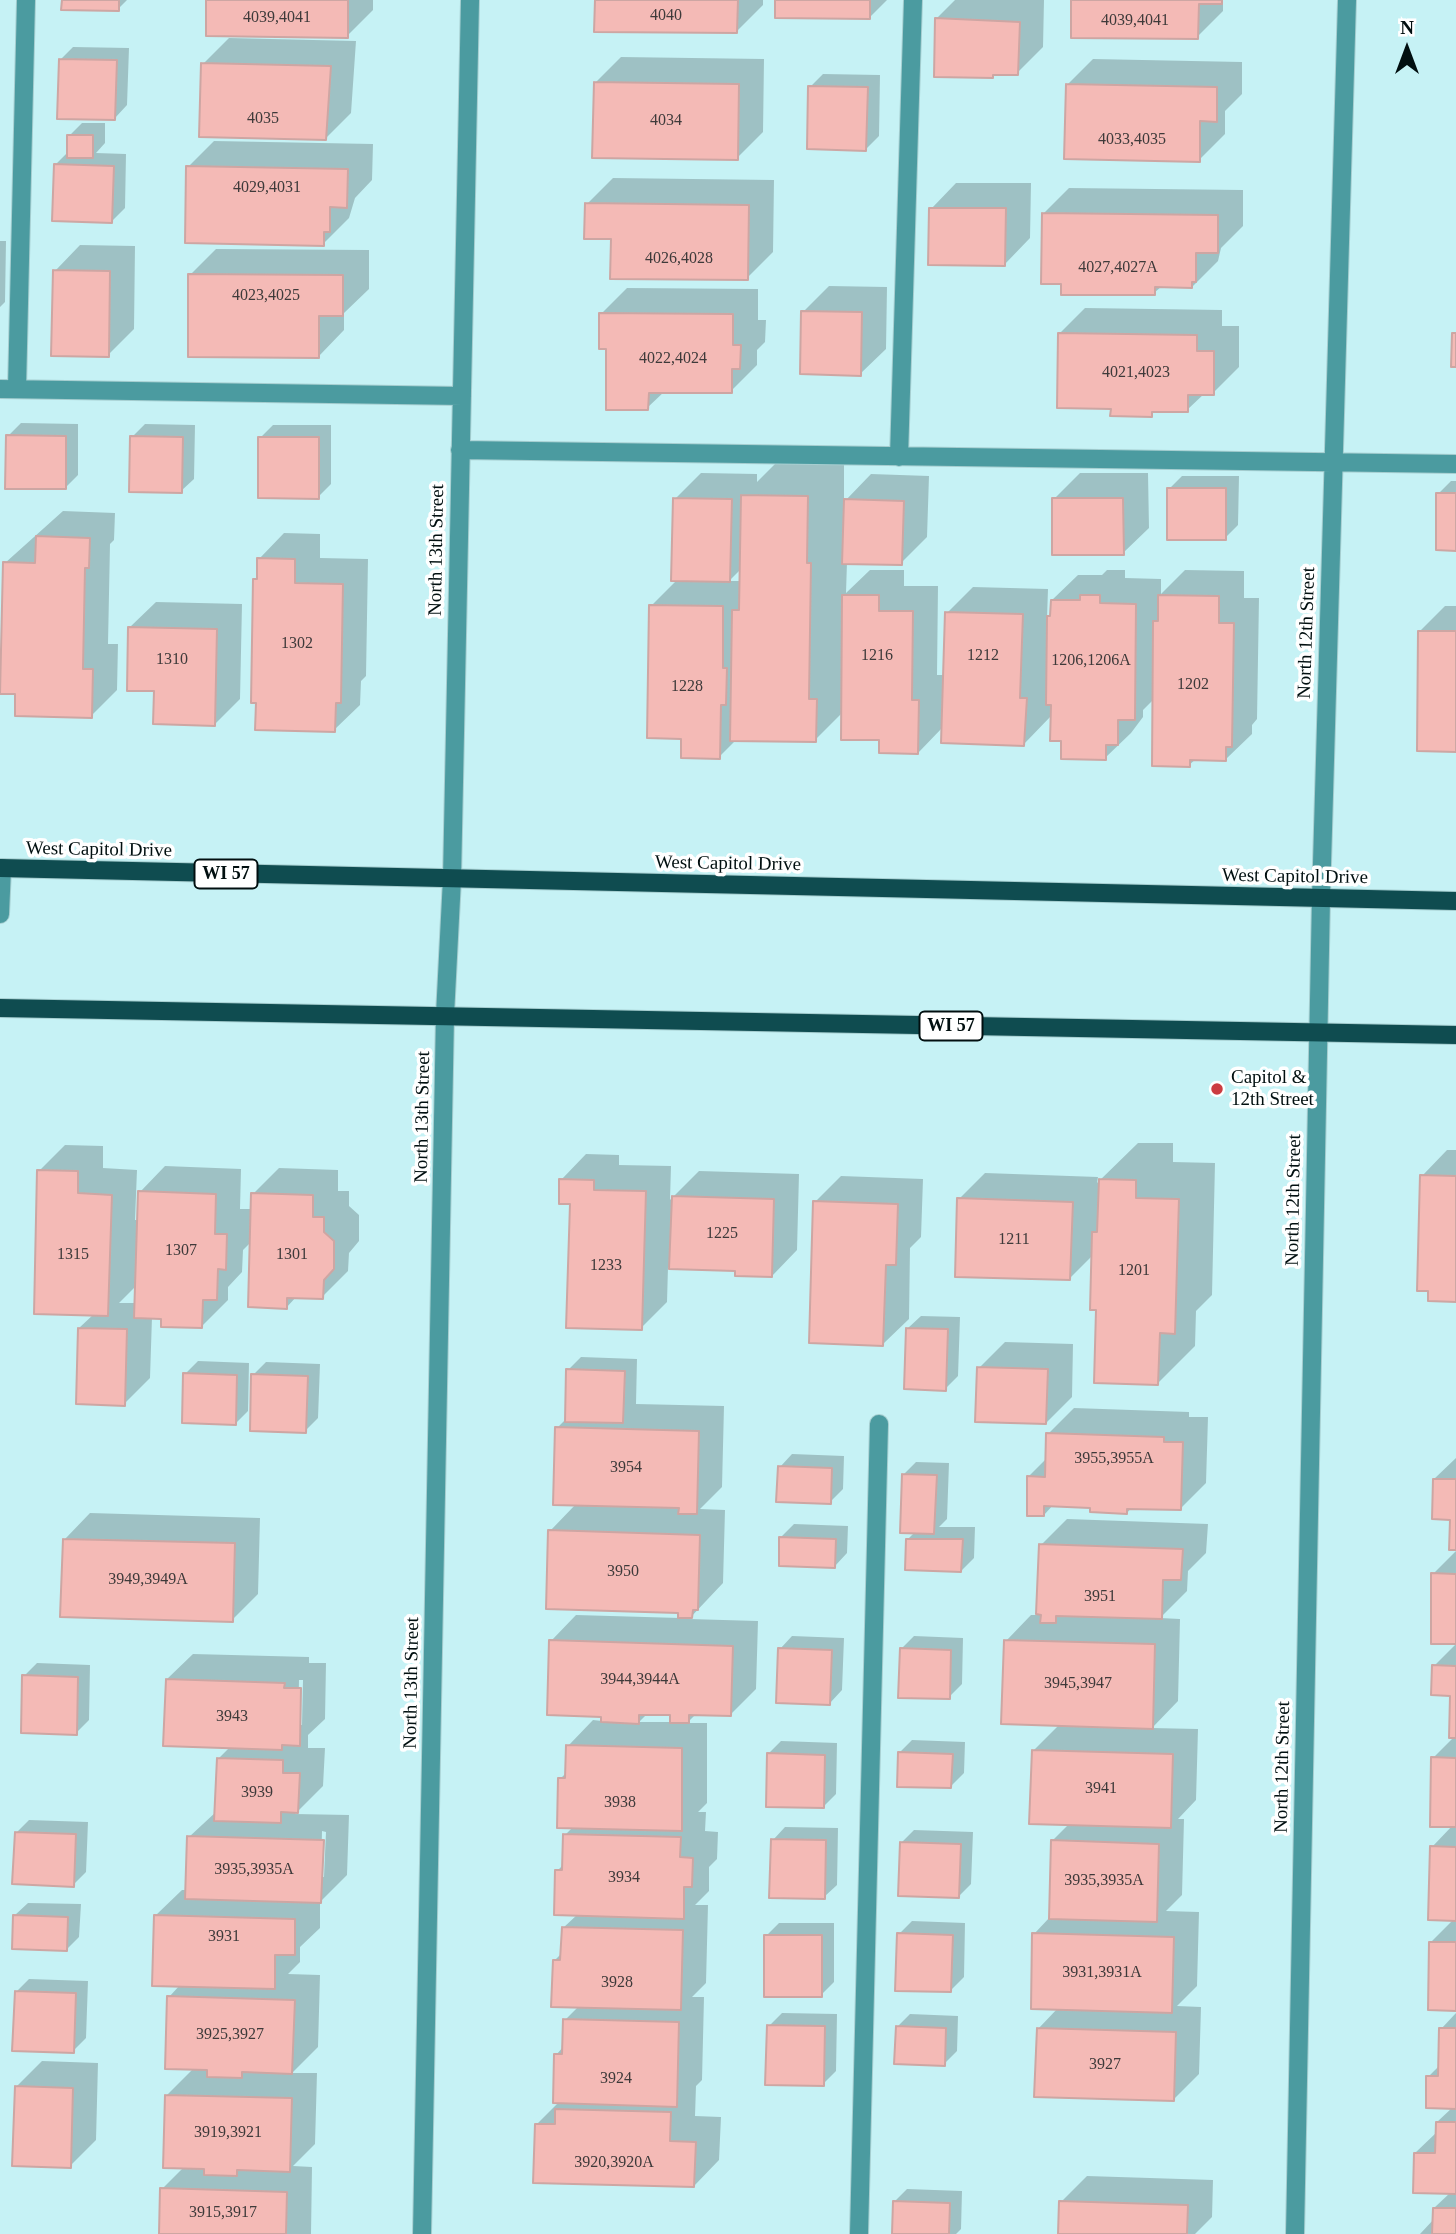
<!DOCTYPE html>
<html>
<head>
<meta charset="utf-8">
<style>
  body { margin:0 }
  #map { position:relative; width:1456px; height:2234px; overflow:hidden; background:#c6f2f5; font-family:"Times New Roman",serif }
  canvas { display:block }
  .north { position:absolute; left:1372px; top:14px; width:70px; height:70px; -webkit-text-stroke:5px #fff; paint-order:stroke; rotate:0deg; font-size:19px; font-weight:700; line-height:28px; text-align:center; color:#010f10 }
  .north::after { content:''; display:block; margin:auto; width:24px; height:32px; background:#010f10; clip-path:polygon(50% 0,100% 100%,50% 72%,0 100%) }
</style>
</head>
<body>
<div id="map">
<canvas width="1456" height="2234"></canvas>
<div class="north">N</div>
</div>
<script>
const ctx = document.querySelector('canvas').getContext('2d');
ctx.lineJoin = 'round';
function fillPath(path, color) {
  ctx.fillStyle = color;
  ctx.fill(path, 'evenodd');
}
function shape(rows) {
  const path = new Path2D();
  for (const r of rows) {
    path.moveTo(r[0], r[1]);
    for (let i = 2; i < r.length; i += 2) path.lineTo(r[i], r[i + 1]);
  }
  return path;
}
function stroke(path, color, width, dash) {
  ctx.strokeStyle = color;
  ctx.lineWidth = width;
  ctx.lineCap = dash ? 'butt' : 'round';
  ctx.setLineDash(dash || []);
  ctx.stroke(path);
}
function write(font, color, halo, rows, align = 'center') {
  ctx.font = font + ' "Times New Roman",serif';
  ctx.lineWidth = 7;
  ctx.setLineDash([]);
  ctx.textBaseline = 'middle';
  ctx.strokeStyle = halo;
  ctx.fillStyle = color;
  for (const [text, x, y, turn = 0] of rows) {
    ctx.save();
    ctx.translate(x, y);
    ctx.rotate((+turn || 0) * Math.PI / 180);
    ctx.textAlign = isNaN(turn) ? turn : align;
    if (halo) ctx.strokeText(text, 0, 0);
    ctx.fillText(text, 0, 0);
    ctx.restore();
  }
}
fillPath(shape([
  [63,0,127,0,118,9],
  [208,0,373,0,373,10,347,36],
  [596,0,763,0,763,5,737,31],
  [777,0,887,0,869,18],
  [955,0,1044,0,1043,47,1017,73,996,73,992,77,937,18],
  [1073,0,1223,0,1223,11,1197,37],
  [229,38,356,41,351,113,325,139,203,64],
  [73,47,129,48,127,105,115,118,60,60],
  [621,57,764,59,763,132,737,158,595,83],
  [1093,59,1242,62,1242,94,1225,111,1225,134,1199,160,1067,85],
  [823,74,880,75,879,136,866,149,810,87],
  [82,123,105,123,105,143,96,153,126,154,125,208,112,221,56,164,69,151,69,136],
  [214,141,373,144,372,180,355,198,349,218,323,244,188,167],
  [613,178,774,180,773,252,747,278,612,237,587,204],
  [956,183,1031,183,1030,238,1005,264,931,209],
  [1069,188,1243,190,1243,226,1221,248,1218,261,1192,287,1162,286,1154,293,1062,283,1043,214],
  [0,241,6,241,5,302,0,307],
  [80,245,135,246,134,329,108,355,55,271],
  [216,249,369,250,369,289,344,313,344,330,319,356,190,275],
  [829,286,887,287,886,349,860,374,803,312],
  [627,288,758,289,758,320,766,320,765,342,757,350,757,365,731,391,665,391,647,408,608,347,601,314],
  [1085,308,1222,310,1222,326,1239,326,1239,367,1213,393,1205,393,1187,410,1156,410,1151,415,1113,407,1060,333],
  [21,423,78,424,78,475,65,488,8,436],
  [145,424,195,425,194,479,181,491,132,437],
  [273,425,331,425,331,484,318,497,260,438],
  [780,459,844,460,844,502,871,474,929,476,927,537,901,563,847,562,846,593,870,570,904,570,904,586,938,586,937,675,945,675,947,613,973,587,1048,589,1047,619,1052,614,1052,600,1078,575,1102,575,1107,570,1125,570,1125,578,1161,579,1161,594,1185,570,1244,571,1244,598,1259,598,1257,719,1252,725,1252,734,1226,759,1196,759,1189,765,1154,699,1143,710,1143,717,1131,733,1105,758,1063,739,1052,715,1024,744,943,727,918,753,881,738,843,712,815,740,737,739,719,757,683,737,651,606,677,580,675,499,701,473,757,474,757,482],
  [741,569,741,581,729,581],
  [1080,473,1148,473,1149,528,1123,553,1054,499],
  [1182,476,1239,476,1238,525,1225,538,1169,489],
  [1451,481,1456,481,1456,549,1438,494],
  [63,511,115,513,114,540,110,544,108,644,118,644,117,690,91,716,17,693,5,563],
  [284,533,320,534,320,558,368,559,366,676,361,681,360,705,334,730,254,580,259,576,259,559],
  [156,602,242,604,240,699,214,725,155,690,130,627],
  [1445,606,1456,606,1456,751,1420,631],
  [1138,1143,1173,1143,1173,1162,1215,1163,1212,1295,1196,1311,1195,1346,1158,1383,1098,1309,1093,1255,1069,1279,959,1199,985,1173,1098,1177,1097,1183],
  [65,1145,103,1146,103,1168,137,1170,135,1220,139,1220,140,1192,165,1166,241,1169,240,1209,253,1209,253,1194,279,1168,338,1170,338,1191,349,1191,349,1206,359,1215,359,1241,349,1253,348,1271,322,1297,297,1296,286,1308,252,1241,243,1250,242,1272,228,1287,228,1300,202,1326,152,1317,150,1378,124,1404,79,1328,94,1314,39,1171],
  [137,1285,136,1303,119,1303],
  [1447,1150,1456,1150,1456,1300,1422,1176],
  [586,1154,619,1155,619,1165,671,1166,670,1200,699,1171,799,1174,797,1250,772,1276,737,1269,668,1267,667,1302,641,1328,561,1180],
  [841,1176,923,1179,921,1237,910,1248,909,1319,883,1344,815,1202],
  [921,1316,960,1317,958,1376,945,1389,908,1328],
  [1005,1342,1073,1344,1072,1397,1046,1423,979,1368],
  [581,1357,637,1359,636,1404,724,1406,722,1487,700,1509,725,1510,723,1583,689,1619,758,1621,756,1689,730,1715,696,1714,687,1723,707,1723,707,1803,698,1812,706,1812,705,1831,718,1832,717,1859,709,1867,709,1891,695,1905,708,1905,706,1983,692,1997,704,1997,702,2080,696,2086,695,2116,721,2117,719,2160,694,2186,537,2124,559,2102,556,2055,564,2046,565,2020,579,2006,554,1961,562,1953,563,1928,578,1914,557,1871,564,1864,565,1835,574,1826,560,1779,567,1772,568,1746,593,1720,602,1721,602,1716,551,1641,576,1615,680,1618,680,1611,550,1531,577,1503,557,1428,566,1419,568,1370],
  [648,1713,672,1714,672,1722,639,1722],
  [198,1361,249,1363,248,1411,235,1424,185,1374],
  [266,1362,320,1364,318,1418,305,1431,253,1375],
  [1074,1408,1189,1412,1189,1417,1208,1417,1206,1483,1180,1509,1132,1507,1127,1513,1091,1506,1054,1504,1044,1515,1029,1476,1047,1458,1048,1434],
  [792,1454,844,1456,843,1489,830,1502,780,1467],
  [1456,1458,1456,1548,1451,1519,1434,1479],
  [916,1462,949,1463,947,1519,939,1527,975,1527,974,1558,961,1571,908,1539,916,1531,904,1474],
  [90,1513,260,1518,258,1594,232,1620,65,1539],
  [1067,1519,1208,1524,1206,1553,1188,1571,1187,1591,1160,1618,1180,1619,1178,1701,1152,1728,1198,1729,1196,1800,1178,1819,1184,1819,1182,1895,1166,1911,1199,1912,1197,1986,1177,2006,1201,2007,1199,2074,1173,2100,1038,2029,1058,2008,1034,1934,1050,1917,1052,1841,1070,1823,1033,1751,1060,1724,1006,1641,1031,1615,1038,1615,1041,1545],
  [794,1524,848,1526,847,1553,835,1566,781,1537],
  [1456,1551,1456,1643,1433,1574],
  [792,1636,844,1638,842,1690,830,1703,780,1649],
  [914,1636,963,1638,962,1684,949,1697,901,1649],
  [1456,1644,1456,2009,1431,1942,1454,1919,1432,1847,1453,1825,1433,1758,1455,1736,1452,1694,1434,1666],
  [193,1654,309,1657,309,1663,326,1663,325,1719,308,1735,308,1748,325,1748,323,1786,295,1814,349,1815,347,1875,320,1902,320,1928,300,1947,300,1962,288,1974,320,1975,318,2047,292,2073,317,2073,315,2144,293,2166,312,2167,311,2234,160,2234,162,2189,184,2167,167,2095,194,2068,169,1997,180,1985,156,1915,182,1890,187,1890,189,1837,217,1811,218,1759,230,1747,167,1679],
  [299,1680,303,1680,302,1725,298,1725],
  [322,1831,326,1832,324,1877,321,1877],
  [37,1663,90,1665,89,1720,76,1733,24,1676],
  [912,1740,965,1742,964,1773,951,1786,899,1753],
  [781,1741,837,1743,836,1794,823,1807,768,1754],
  [29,1820,88,1822,86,1872,73,1885,16,1833],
  [785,1827,838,1828,837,1885,824,1897,773,1840],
  [914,1830,973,1832,971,1884,959,1896,901,1843],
  [28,1903,81,1904,79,1937,66,1950,15,1915],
  [912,1921,965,1923,964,1977,951,1990,899,1934],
  [779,1923,834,1923,834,1982,821,1995,766,1936],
  [29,1979,88,1981,86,2038,73,2051,16,1992],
  [782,2013,837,2014,836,2071,823,2084,769,2026],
  [1456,2013,1456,2234,1420,2234,1434,2219,1434,2208,1451,2192,1415,2153,1437,2132,1437,2122,1453,2107,1428,2077,1440,2065,1441,2029],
  [910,2014,958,2016,957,2051,944,2064,897,2027],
  [42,2061,98,2063,96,2140,70,2166,16,2087],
  [1087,2176,1213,2180,1212,2217,1195,2234,1060,2234,1061,2202],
  [907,2189,962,2191,961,2229,956,2234,893,2234,894,2202]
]), '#0003');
const building = shape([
  [62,0,119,0,119,11,61,10,62,0],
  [206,0,348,0,348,38,206,36,206,0],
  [595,0,738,0,737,33,594,32,595,0],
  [775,0,870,0,870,19,775,18,775,0],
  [1071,0,1222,0,1222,4,1199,4,1198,39,1071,38,1071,0],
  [935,18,1020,22,1018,75,993,75,993,78,934,77,935,18],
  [59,59,117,60,115,120,57,119,59,59],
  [201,63,331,66,326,140,199,137,201,63],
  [594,82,739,84,738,160,592,158,594,82],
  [1066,84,1217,87,1217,122,1200,121,1200,162,1064,159,1066,84],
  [808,86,868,87,866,151,807,149,808,86],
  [67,135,93,135,93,158,67,158,67,135],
  [54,164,114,166,112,223,52,221,54,164],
  [186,166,348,169,347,208,330,207,330,232,324,232,324,246,185,243,186,166],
  [585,203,749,205,748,280,610,279,611,239,584,239,585,203],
  [929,208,1006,208,1005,266,928,265,929,208],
  [1042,213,1218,215,1218,253,1196,253,1196,282,1192,282,1192,288,1155,287,1155,295,1061,295,1061,284,1041,284,1042,213],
  [53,270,110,271,109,357,51,356,53,270],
  [188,274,343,275,343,316,319,316,319,358,188,357,188,274],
  [801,311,862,312,861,376,800,374,801,311],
  [599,313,733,314,733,345,741,345,740,369,732,369,732,393,649,393,648,410,606,410,606,349,599,349,599,313],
  [1058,333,1197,335,1197,351,1214,351,1214,395,1188,395,1188,412,1152,412,1152,417,1110,416,1111,409,1057,408,1058,333],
  [1452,333,1456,333,1456,367,1451,367,1452,333],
  [6,435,66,436,66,489,5,489,6,435],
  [130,436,183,437,182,493,129,492,130,436],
  [258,437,319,437,319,499,258,498,258,437],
  [1167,488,1226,488,1226,540,1167,540,1167,488],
  [1436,493,1456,493,1456,551,1436,550,1436,493],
  [741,495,808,496,807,563,811,563,809,699,817,699,816,742,730,741,732,610,739,610,741,495],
  [673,498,732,499,730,582,671,581,673,498],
  [1052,498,1123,498,1124,555,1052,555,1052,498],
  [844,499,904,501,902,565,842,564,844,499],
  [36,536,90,538,89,568,85,568,83,669,93,669,92,718,15,716,15,694,0,694,3,562,35,563,36,536],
  [257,558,295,559,295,583,343,584,341,703,336,703,335,732,255,730,256,703,251,703,253,579,257,579,257,558],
  [842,595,879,595,879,611,913,611,912,700,919,700,918,754,879,753,879,740,841,740,842,595],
  [1080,595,1100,595,1100,603,1136,604,1135,720,1118,720,1118,745,1106,745,1106,760,1061,759,1061,741,1050,741,1051,705,1046,705,1047,616,1050,616,1051,600,1080,600,1080,595],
  [1158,595,1219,596,1219,623,1234,623,1232,747,1226,747,1226,761,1190,760,1190,767,1152,766,1153,621,1158,621,1158,595],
  [649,605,723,606,723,668,727,668,726,705,721,705,720,759,681,758,681,739,647,738,649,605],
  [945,612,1023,614,1020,698,1027,698,1024,746,941,743,945,612],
  [128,627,217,629,215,726,153,724,154,691,127,691,128,627],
  [1418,631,1456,631,1456,752,1417,751,1418,631],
  [37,1170,78,1171,78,1193,112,1195,108,1316,34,1314,37,1170],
  [1420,1175,1456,1176,1456,1302,1428,1301,1428,1291,1417,1291,1420,1175],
  [559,1179,594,1180,594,1190,646,1191,642,1330,566,1328,570,1204,559,1204,559,1179],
  [1099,1179,1136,1180,1136,1198,1179,1199,1175,1334,1160,1333,1158,1385,1094,1383,1096,1310,1090,1310,1092,1232,1097,1232,1099,1179],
  [138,1191,216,1194,215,1234,227,1234,226,1270,218,1269,217,1300,203,1300,202,1328,161,1327,161,1319,134,1318,138,1191],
  [251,1193,313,1195,313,1217,324,1217,324,1232,334,1241,334,1269,324,1280,323,1299,287,1298,287,1309,248,1307,251,1193],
  [672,1196,774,1199,772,1277,735,1276,735,1271,669,1269,672,1196],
  [957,1198,1073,1202,1070,1280,955,1277,957,1198],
  [813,1201,898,1204,896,1265,886,1265,883,1346,809,1343,813,1201],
  [78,1328,127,1329,125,1406,76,1404,78,1328],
  [906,1328,948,1329,946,1391,904,1389,906,1328],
  [977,1367,1048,1369,1046,1424,975,1422,977,1367],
  [566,1369,625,1371,623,1423,565,1422,566,1369],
  [183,1373,237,1375,236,1425,182,1423,183,1373],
  [251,1374,308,1376,306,1433,250,1431,251,1374],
  [555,1427,699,1431,697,1514,678,1514,679,1508,553,1505,555,1427],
  [1046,1433,1164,1437,1164,1442,1183,1442,1181,1510,1127,1509,1127,1514,1090,1512,1090,1508,1044,1506,1044,1516,1027,1516,1027,1476,1045,1477,1046,1433],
  [778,1466,832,1468,831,1504,776,1502,778,1466],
  [902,1474,937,1475,934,1534,900,1533,902,1474],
  [1433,1479,1456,1479,1456,1550,1449,1550,1450,1520,1432,1519,1433,1479],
  [548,1530,700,1535,698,1610,693,1610,692,1618,678,1618,678,1613,546,1609,548,1530],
  [779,1537,836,1539,835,1568,779,1566,779,1537],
  [63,1539,235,1543,233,1622,60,1617,63,1539],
  [906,1539,963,1539,961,1572,905,1570,906,1539],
  [1039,1544,1183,1549,1181,1580,1163,1580,1162,1619,1056,1616,1056,1623,1040,1623,1041,1615,1036,1614,1039,1544],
  [1431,1573,1456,1574,1456,1644,1431,1644,1431,1573],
  [549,1640,733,1646,731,1716,689,1715,689,1723,670,1723,670,1715,639,1715,639,1724,601,1722,601,1717,547,1715,549,1640],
  [1004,1640,1155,1644,1153,1729,1001,1724,1004,1640],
  [778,1648,832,1650,830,1705,776,1703,778,1648],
  [900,1648,951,1650,950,1699,898,1698,900,1648],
  [1432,1665,1456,1666,1456,1738,1449,1738,1450,1696,1431,1695,1432,1665],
  [22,1675,78,1677,77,1735,21,1733,22,1675],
  [166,1679,285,1683,284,1688,301,1688,300,1746,282,1745,282,1750,163,1746,166,1679],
  [566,1745,682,1748,682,1831,557,1828,558,1778,565,1778,566,1745],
  [1032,1750,1173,1754,1171,1828,1029,1824,1032,1750],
  [898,1752,953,1754,951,1788,897,1787,898,1752],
  [767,1753,825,1755,824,1808,766,1807,767,1753],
  [1431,1757,1456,1758,1456,1827,1430,1827,1431,1757],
  [217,1758,283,1760,283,1773,300,1773,298,1813,281,1812,281,1823,214,1821,217,1758],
  [15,1832,76,1834,74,1887,12,1884,15,1832],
  [563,1834,681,1837,680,1857,693,1858,692,1887,684,1887,684,1919,554,1915,555,1870,562,1870,563,1834],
  [187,1836,324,1840,321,1903,185,1899,187,1836],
  [771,1839,826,1840,825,1899,769,1898,771,1839],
  [1051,1840,1159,1844,1157,1922,1049,1919,1051,1840],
  [900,1842,961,1844,959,1898,898,1896,900,1842],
  [1430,1846,1456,1847,1456,1921,1428,1920,1430,1846],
  [13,1915,68,1917,67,1951,12,1949,13,1915],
  [154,1915,295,1919,295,1955,275,1955,275,1989,152,1986,154,1915],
  [562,1927,683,1930,681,2010,551,2007,553,1960,560,1960,562,1927],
  [897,1933,953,1935,951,1992,895,1991,897,1933],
  [1032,1933,1174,1937,1172,2013,1031,2009,1032,1933],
  [764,1935,822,1935,822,1997,764,1997,764,1935],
  [1429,1942,1456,1942,1456,2011,1428,2010,1429,1942],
  [15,1991,76,1993,74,2053,12,2051,15,1991],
  [167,1996,295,2000,292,2074,242,2072,242,2078,207,2077,207,2070,165,2069,167,1996],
  [563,2019,679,2022,677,2107,553,2103,554,2054,562,2054,563,2019],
  [767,2025,825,2026,824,2086,765,2085,767,2025],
  [896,2026,946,2028,945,2066,894,2064,896,2026],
  [1037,2028,1176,2032,1174,2101,1034,2097,1037,2028],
  [1439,2028,1456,2028,1456,2109,1426,2108,1426,2076,1438,2076,1439,2028],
  [15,2086,73,2088,71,2168,12,2166,15,2086],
  [165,2095,292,2098,290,2172,237,2170,237,2176,204,2175,204,2169,163,2168,165,2095],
  [555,2109,671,2112,670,2141,696,2142,694,2187,533,2183,535,2124,555,2124,555,2109],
  [1436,2122,1456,2122,1456,2194,1413,2193,1414,2153,1435,2153,1436,2122],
  [160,2188,287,2192,286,2234,159,2234,160,2188],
  [893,2201,950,2203,949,2234,892,2234,893,2201],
  [1059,2201,1188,2205,1187,2234,1058,2234,1059,2201],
  [1433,2208,1456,2208,1456,2234,1432,2234,1433,2208]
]);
fillPath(building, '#f4bab6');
stroke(building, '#cda6a3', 2);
const minor = shape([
  [0,389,462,396],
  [17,389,26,0],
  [460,450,1456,464],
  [899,457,913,0],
  [0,914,2,868],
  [422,2234,445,1015,452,879,470,0],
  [859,2234,879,1424],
  [1295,2234,1321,898,1347,0]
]);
const major = shape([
  [0,868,1456,901],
  [0,1008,1456,1035]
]);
stroke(minor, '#a6ced0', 20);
stroke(major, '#a6ced0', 20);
stroke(minor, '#4b9ba0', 18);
stroke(major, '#0f4c50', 18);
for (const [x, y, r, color] of [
  [1217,1089,7,"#cb3c41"]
]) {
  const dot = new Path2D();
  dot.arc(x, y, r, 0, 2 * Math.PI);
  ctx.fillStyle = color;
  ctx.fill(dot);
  stroke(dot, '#fff', 2.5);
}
write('16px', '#3e3a3a', null, [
  ["4040",666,16],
  ["4039,4041",277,18],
  ["4039,4041",1135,21],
  ["4035",263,119],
  ["4034",666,121],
  ["4033,4035",1132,140],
  ["4029,4031",267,188],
  ["4026,4028",679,259],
  ["4027,4027A",1118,268],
  ["4023,4025",266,296],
  ["4022,4024",673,359],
  ["4021,4023",1136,373],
  ["1302",297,644],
  ["1216",877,656],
  ["1212",983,656],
  ["1310",172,660],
  ["1206,1206A",1091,661],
  ["1202",1193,685],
  ["1228",687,687],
  ["1225",722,1234],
  ["1211",1014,1240],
  ["1307",181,1251],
  ["1315",73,1255],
  ["1301",292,1255],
  ["1233",606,1266],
  ["1201",1134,1271],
  ["3955,3955A",1114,1459],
  ["3954",626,1468],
  ["3950",623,1572],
  ["3949,3949A",148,1580],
  ["3951",1100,1597],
  ["3944,3944A",640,1680],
  ["3945,3947",1078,1684],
  ["3943",232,1717],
  ["3941",1101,1789],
  ["3939",257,1793],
  ["3938",620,1803],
  ["3935,3935A",254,1870],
  ["3934",624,1878],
  ["3935,3935A",1104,1881],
  ["3931",224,1937],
  ["3931,3931A",1102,1973],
  ["3928",617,1983],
  ["3925,3927",230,2035],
  ["3927",1105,2065],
  ["3924",616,2079],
  ["3919,3921",228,2133],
  ["3920,3920A",614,2163],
  ["3915,3917",223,2213]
]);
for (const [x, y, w] of [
  [226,874,63],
  [951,1026,63]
]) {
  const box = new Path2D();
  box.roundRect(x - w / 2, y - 14.5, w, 29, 5);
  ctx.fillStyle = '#fff';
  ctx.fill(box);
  stroke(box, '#010f10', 2);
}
write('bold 18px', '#010f10', null, [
  ["WI 57",226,874],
  ["WI 57",951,1026]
]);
write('19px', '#010f10', '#fff', [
  ["North 13th Street",437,550,-89],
  ["North 12th Street",1307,633,-88],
  ["West Capitol Drive",99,850,1],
  ["West Capitol Drive",728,864,1],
  ["West Capitol Drive",1295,877,1],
  ["North 13th Street",423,1117,-89],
  ["North 12th Street",1294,1200,-89],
  ["North 13th Street",412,1683,-89],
  ["North 12th Street",1283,1767,-89]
]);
write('19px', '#010f10', '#fff', [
  ["Capitol &",1231,1078],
  ["12th Street",1231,1100]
], 'left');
</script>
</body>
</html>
